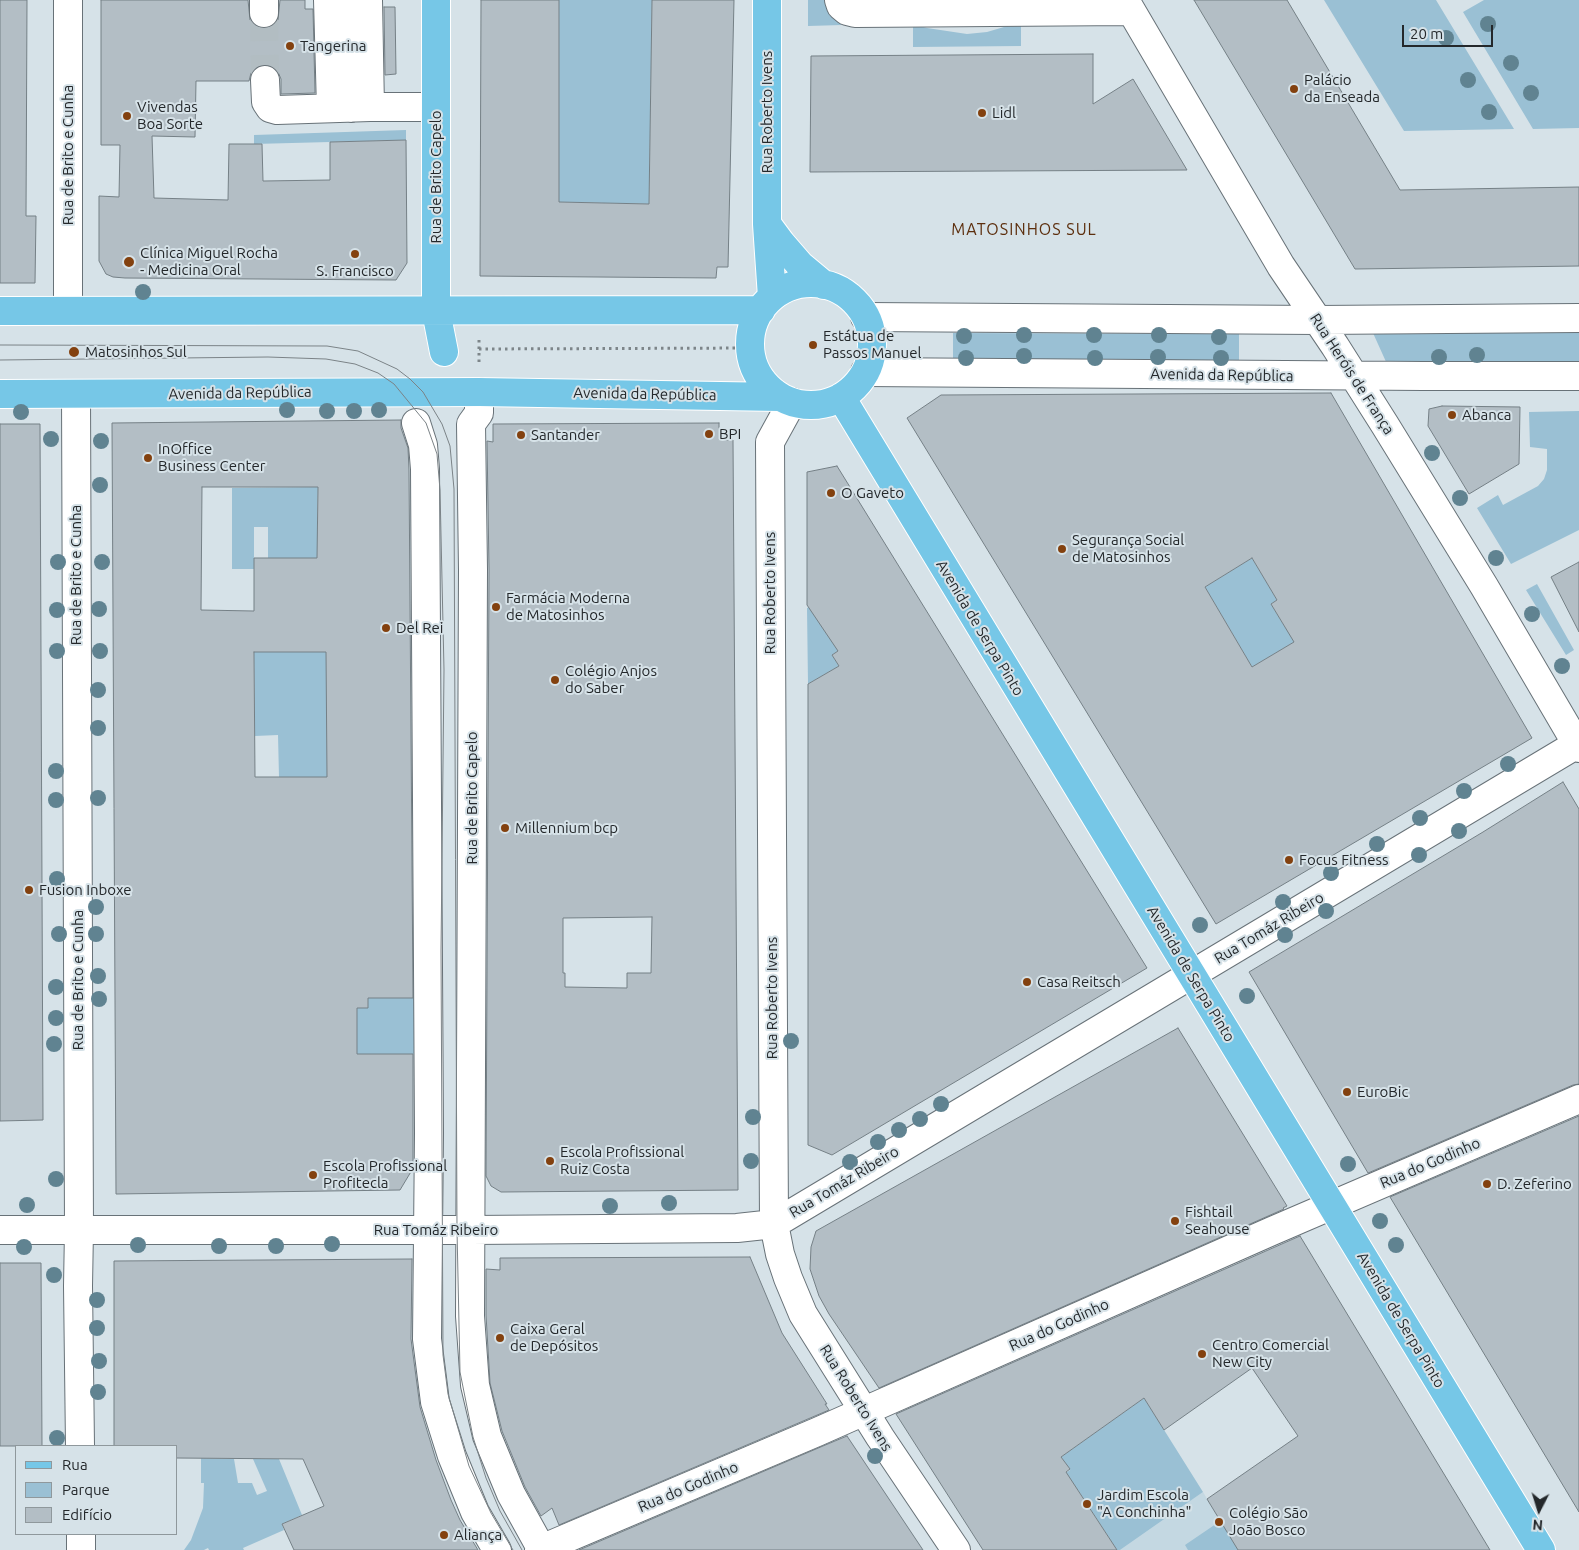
<!DOCTYPE html>
<html>
<head>
<meta charset="utf-8">
<style>
  body { margin:0 }
  #map { position:relative; width:1579px; height:1550px; overflow:hidden; background:#d6e2e8; font-family:Ubuntu,sans-serif }
  canvas { display:block }
  .legend { position:absolute; left:15px; top:1445px; width:162px; height:90px; box-sizing:border-box; background:#d6e2e8; border:1px solid #8f989c; margin:0; padding:6px 9px; list-style:none; font-size:15px; color:#24282b }
  .legend li { display:flex; align-items:center; gap:10px; height:25px }
  .legend b { width:25px; border:1px solid #8f989c }
  .north { position:absolute; left:1514px; top:1485px; width:50px; height:50px; -webkit-text-stroke:4px #d6e2e8; paint-order:stroke; rotate:185deg; font-size:14px; font-weight:700; line-height:20px; text-align:center; color:#24282b }
  .north::after { content:''; display:block; margin:auto; width:18px; height:22px; background:#24282b; clip-path:polygon(50% 0,100% 100%,50% 72%,0 100%) }
  .scale { position:absolute; left:1402px; top:25px; width:91px; height:22px; box-sizing:border-box; border:2px solid #24282b; border-top:0; padding-left:6px; font-size:15px; line-height:18px; white-space:nowrap; color:#24282b; -webkit-text-stroke:4px #d6e2e8; paint-order:stroke }
</style>
</head>
<body>
<div id="map">
<canvas width="1579" height="1550"></canvas>
<ul class="legend">
<li><b style="height:6px;background:#76c7e7"></b>Rua</li>
<li><b style="height:14px;background:#9ac0d4"></b>Parque</li>
<li><b style="height:14px;background:#b3bec5"></b>Edifício</li>
</ul>
<div class="north">N</div>
<div class="scale">20 m</div>
</div>
<script>
const ctx = document.querySelector('canvas').getContext('2d');
ctx.lineJoin = 'round';
function fillPath(path, color) {
  ctx.fillStyle = color;
  ctx.fill(path, 'evenodd');
}
function shape(rows) {
  const path = new Path2D();
  for (const r of rows) {
    if (r.length === 3) {
      path.moveTo(r[0] + r[2], r[1]);
      path.arc(r[0], r[1], r[2], 0, 2 * Math.PI);
      continue;
    }
    path.moveTo(r[0], r[1]);
    for (let i = 2; i < r.length; i += 2) path.lineTo(r[i], r[i + 1]);
  }
  return path;
}
function stroke(path, color, width, dash) {
  ctx.strokeStyle = color;
  ctx.lineWidth = width;
  ctx.lineCap = dash ? 'butt' : 'round';
  ctx.setLineDash(dash || []);
  ctx.stroke(path);
}
function write(font, color, halo, rows, align = 'center') {
  ctx.font = font + ' Ubuntu,sans-serif';
  ctx.lineWidth = 4;
  ctx.setLineDash([]);
  ctx.textBaseline = 'middle';
  ctx.strokeStyle = halo;
  ctx.fillStyle = color;
  for (const [text, x, y, turn = 0] of rows) {
    ctx.save();
    ctx.translate(x, y);
    ctx.rotate((+turn || 0) * Math.PI / 180);
    ctx.textAlign = isNaN(turn) ? turn : align;
    if (halo) ctx.strokeText(text, 0, 0);
    ctx.fillText(text, 0, 0);
    ctx.restore();
  }
}
fillPath(shape([
  [1203,1492,1220,1521,1260,1494,1241,1550,1120,1550]
]), '#c4d8e2');
fillPath(shape([
  [559,0,652,0,649,204,559,202],
  [808,0,824,0,829,13,842,25,808,26],
  [1324,0,1436,0,1514,129,1404,131],
  [1484,0,1579,0,1579,128,1533,129,1463,12],
  [1021,22,1021,46,913,47,913,24,927,28,967,34,987,32],
  [406,130,406,140,254,144,254,135],
  [1579,330,1579,363,1387,364,1373,333],
  [953,333,1239,334,1239,366,953,366],
  [1579,411,1579,530,1511,564,1477,508,1498,495,1503,505,1538,486,1544,479,1547,470,1547,449,1530,447,1529,412],
  [318,487,317,527,327,570,311,570,310,558,268,558,268,527,254,527,254,569,232,569,232,488],
  [1252,558,1277,600,1271,604,1285,627,1308,634,1252,667,1205,587],
  [867,578,838,651,832,655,839,666,808,684,807,608],
  [1537,584,1574,650,1566,655,1526,590],
  [254,652,327,652,327,777,279,777,278,735,255,736],
  [368,998,414,998,415,1054,337,1055,357,1012,357,1008,368,1008],
  [1144,1398,1203,1492,1120,1550,1117,1550,1078,1490,1034,1520,1045,1487,1070,1470,1061,1457],
  [201,1458,234,1459,238,1483,252,1483,257,1495,267,1491,253,1459,279,1459,302,1515,282,1524,284,1530,243,1548,244,1550,209,1550,208,1548,204,1550,184,1550,191,1540,203,1508,204,1483,201,1483],
  [1260,1494,1241,1550,1188,1550,1185,1545]
]), '#9ac0d4');
const building = shape([
  [0,0,27,0,26,216,36,216,35,283,0,283,0,0],
  [101,0,248,0,250,20,256,26,264,29,271,27,278,20,280,0,305,0,305,9,313,9,315,93,281,94,281,79,278,72,273,66,265,64,256,67,251,73,249,81,196,81,195,137,152,136,154,198,228,200,229,144,262,144,263,181,330,180,330,142,406,140,407,263,396,280,125,278,113,277,106,274,99,261,99,196,119,197,120,145,101,145,101,0],
  [481,0,559,0,559,202,649,204,652,0,734,0,728,267,717,267,716,278,480,276,481,0],
  [1194,0,1287,0,1400,190,1579,187,1579,266,1355,269,1194,0],
  [384,7,395,7,396,74,385,75,384,7],
  [1093,54,1093,104,1133,79,1187,170,810,172,811,56,1093,54],
  [1331,393,1532,738,1216,924,907,418,941,395,1331,393],
  [1252,558,1277,600,1271,604,1294,642,1252,667,1205,587,1252,558],
  [1442,406,1520,407,1519,464,1469,494,1428,426,1429,409,1442,406],
  [401,420,401,428,408,448,409,470,413,998,368,998,368,1008,357,1008,357,1054,413,1054,413,1166,412,1170,400,1190,116,1194,112,423,401,420],
  [202,487,318,487,317,558,254,558,254,611,201,610,202,487],
  [254,652,326,652,327,777,255,777,254,652],
  [719,423,719,440,733,440,738,1190,501,1192,491,1186,486,1176,489,570,487,441,493,442,493,424,719,423],
  [652,917,651,973,627,973,627,988,565,987,565,973,563,973,563,918,652,917],
  [0,424,40,424,43,1120,0,1121,0,424],
  [837,466,1147,968,832,1155,808,1145,808,684,839,666,832,655,838,651,807,605,807,472,837,466],
  [1579,562,1579,632,1551,577,1579,562],
  [1563,782,1579,809,1579,1084,1573,1085,1368,1173,1249,972,1483,832,1563,782],
  [1178,1028,1287,1206,1283,1208,1284,1209,879,1388,829,1314,819,1296,810,1269,811,1247,816,1231,1178,1028],
  [1579,1116,1579,1512,1390,1197,1579,1116],
  [1300,1236,1490,1550,1238,1550,1207,1499,1298,1436,1252,1368,1164,1430,1144,1398,1061,1457,1070,1469,1066,1472,1117,1550,983,1550,896,1414,1300,1236],
  [750,1257,782,1333,827,1404,825,1404,829,1410,559,1525,552,1508,541,1516,525,1487,502,1431,490,1383,486,1315,486,1269,500,1270,500,1258,750,1257],
  [412,1259,411,1339,420,1407,436,1460,451,1500,460,1520,478,1550,294,1550,282,1524,324,1506,303,1459,176,1458,176,1446,114,1446,114,1261,412,1259],
  [0,1263,41,1263,42,1446,0,1446,0,1263],
  [847,1436,923,1550,579,1550,823,1446,847,1436]
]);
fillPath(building, '#b3bec5');
stroke(building, '#758086', 1);
stroke(shape([
  [264,13,265,80]
]), '#b2bdc2', 28, [28, 14]);
const minor = shape([
  [68,0,68,310],
  [264,0,264,13],
  [328,0,331,108],
  [347,0,351,108],
  [368,0,370,107,436,107],
  [839,0,841,6,847,11,855,13,1131,11],
  [1125,0,1281,266,1335,346,1385,425,1484,586,1579,748],
  [265,80,266,102,270,108,277,110,370,107],
  [865,317,1318,320,1579,318],
  [865,372,1424,376,1579,376],
  [479,392,479,413,471,424,473,570,470,1316,475,1385,487,1436,511,1494,542,1550],
  [76,394,79,1230,78,1286,80,1446],
  [792,402,770,442,774,1224,780,1254,788,1278,803,1314,880,1437,956,1550],
  [416,423,423,445,425,469,429,1133,427,1339,435,1402,452,1456,475,1512,497,1550],
  [0,1230,471,1230,737,1228,774,1224,1579,743],
  [81,1534,81,1550],
  [539,1550,817,1432,1272,1231,1579,1099]
]);
const major = shape([
  [436,0,436,311,444,352],
  [767,0,767,224,772,297],
  [767,224,781,243,800,265,824,285],
  [811,344,61],
  [0,311,761,310],
  [0,394,479,392,780,397],
  [841,397,1541,1550]
]);
stroke(minor, '#687278', 30);
stroke(major, '#fff', 30);
stroke(shape([
  [479,340,479,364],
  [479,349,750,348]
]), '#7d8589', 3, [2.5, 4]);
stroke(minor, '#fff', 28);
stroke(major, '#76c7e7', 28);
stroke(shape([
  [0,345,327,346,358,351,397,369,410,379,423,392,442,424,450,446,454,489,457,1230,460,1372,473,1437,486,1478,500,1511,522,1550],
  [0,360,268,357,326,359,355,364,378,373,394,384,426,423,437,454,440,490,444,670,441,950,443,1355,448,1394,469,1466,491,1513,513,1550]
]), '#7b8387', 1);
ctx.fillStyle = '#608391';
for (const [x, y] of [
  [1488,24],
  [1446,38],
  [1511,63],
  [1468,80],
  [1531,93],
  [1489,112],
  [143,292],
  [1024,335],
  [1094,335],
  [1159,335],
  [964,336],
  [1219,337],
  [1477,355],
  [1024,356],
  [1158,357],
  [1439,357],
  [966,358],
  [1095,358],
  [1221,358],
  [287,410],
  [379,410],
  [327,411],
  [354,411],
  [21,412],
  [51,439],
  [101,441],
  [1432,453],
  [100,485],
  [1460,498],
  [1496,558],
  [58,562],
  [102,562],
  [99,609],
  [57,610],
  [1532,614],
  [57,651],
  [100,651],
  [1562,666],
  [98,690],
  [98,728],
  [1508,764],
  [56,771],
  [1464,791],
  [98,798],
  [56,800],
  [1420,818],
  [1459,831],
  [1377,844],
  [1419,855],
  [1331,873],
  [57,879],
  [1283,902],
  [96,907],
  [1326,911],
  [1200,925],
  [59,934],
  [96,934],
  [1285,935],
  [98,976],
  [56,987],
  [1247,996],
  [99,999],
  [56,1018],
  [791,1041],
  [54,1044],
  [941,1104],
  [753,1117],
  [920,1119],
  [899,1130],
  [878,1142],
  [751,1161],
  [850,1162],
  [1348,1164],
  [56,1179],
  [669,1203],
  [27,1205],
  [610,1206],
  [1380,1221],
  [332,1244],
  [138,1245],
  [1396,1245],
  [219,1246],
  [276,1246],
  [24,1247],
  [54,1275],
  [97,1300],
  [97,1328],
  [99,1361],
  [98,1392],
  [57,1438],
  [875,1456]
]) {
  ctx.beginPath();
  ctx.arc(x, y, 8, 0, 2 * Math.PI);
  ctx.fill();
}
for (const [x, y, r, color] of [
  [290,46,5,"#83410f"],
  [1294,89,5,"#83410f"],
  [982,113,5,"#83410f"],
  [127,116,5,"#83410f"],
  [355,254,5,"#83410f"],
  [129,262,6,"#83410f"],
  [813,345,5,"#83410f"],
  [74,352,6,"#83410f"],
  [1452,415,5,"#83410f"],
  [709,434,5,"#83410f"],
  [521,435,5,"#83410f"],
  [148,458,5,"#83410f"],
  [831,493,5,"#83410f"],
  [1062,549,5,"#83410f"],
  [496,607,5,"#83410f"],
  [386,628,5,"#83410f"],
  [555,680,5,"#83410f"],
  [505,828,5,"#83410f"],
  [1289,860,5,"#83410f"],
  [29,890,5,"#83410f"],
  [1027,982,5,"#83410f"],
  [1347,1092,5,"#83410f"],
  [550,1161,5,"#83410f"],
  [313,1175,5,"#83410f"],
  [1487,1184,5,"#83410f"],
  [1175,1221,5,"#83410f"],
  [500,1338,5,"#83410f"],
  [1202,1354,5,"#83410f"],
  [1087,1504,5,"#83410f"],
  [1219,1522,5,"#83410f"],
  [444,1535,5,"#83410f"]
]) {
  const dot = new Path2D();
  dot.arc(x, y, r, 0, 2 * Math.PI);
  ctx.fillStyle = color;
  ctx.fill(dot);
  stroke(dot, '#d6e2e8', 2);
}
write('15px', '#24282b', '#d6e2e8', [
  ["Tangerina",300,46],
  ["Palácio",1304,80],
  ["da Enseada",1304,97],
  ["Vivendas",137,107],
  ["Boa Sorte",137,124],
  ["Lidl",992,113],
  ["Clínica Miguel Rocha",140,253],
  ["- Medicina Oral",140,270],
  ["S. Francisco",355,271,"center"],
  ["Estátua de",823,336],
  ["Passos Manuel",823,353],
  ["Matosinhos Sul",85,352],
  ["Abanca",1462,415],
  ["BPI",719,434],
  ["Santander",531,435],
  ["InOffice",158,449],
  ["Business Center",158,466],
  ["O Gaveto",841,493],
  ["Segurança Social",1072,540],
  ["de Matosinhos",1072,557],
  ["Farmácia Moderna",506,598],
  ["de Matosinhos",506,615],
  ["Del Rei",396,628],
  ["Colégio Anjos",565,671],
  ["do Saber",565,688],
  ["Millennium bcp",515,828],
  ["Focus Fitness",1299,860],
  ["Fusion Inboxe",39,890],
  ["Casa Reitsch",1037,982],
  ["EuroBic",1357,1092],
  ["Escola Profissional",560,1152],
  ["Ruiz Costa",560,1169],
  ["Escola Profissional",323,1166],
  ["Profitecla",323,1183],
  ["D. Zeferino",1497,1184],
  ["Fishtail",1185,1212],
  ["Seahouse",1185,1229],
  ["Caixa Geral",510,1329],
  ["de Depósitos",510,1346],
  ["Centro Comercial",1212,1345],
  ["New City",1212,1362],
  ["Jardim Escola",1097,1495],
  ["\"A Conchinha\"",1097,1512],
  ["Colégio São",1229,1513],
  ["João Bosco",1229,1530],
  ["Aliança",454,1535]
], 'left');
write('15px', '#24282b', '#d6e2e8', [
  ["Rua Roberto Ivens",767,112,-90],
  ["Rua de Brito e Cunha",68,155,-90],
  ["Rua de Brito Capelo",436,177,-90],
  ["Rua Heróis de França",1352,374,57],
  ["Avenida da República",1222,375,1],
  ["Avenida da República",240,393,-1],
  ["Avenida da República",645,394,1],
  ["Rua de Brito e Cunha",76,575,-90],
  ["Rua Roberto Ivens",770,593,-90],
  ["Avenida de Serpa Pinto",980,628,59],
  ["Rua de Brito Capelo",472,798,-90],
  ["Rua Tomáz Ribeiro",1269,928,-31],
  ["Avenida de Serpa Pinto",1191,974,59],
  ["Rua de Brito e Cunha",78,980,-90],
  ["Rua Roberto Ivens",772,998,-90],
  ["Rua do Godinho",1430,1163,-23],
  ["Rua Tomáz Ribeiro",844,1182,-31],
  ["Rua Tomáz Ribeiro",436,1230],
  ["Avenida de Serpa Pinto",1401,1320,59],
  ["Rua do Godinho",1059,1325,-24],
  ["Rua Roberto Ivens",856,1398,58],
  ["Rua do Godinho",688,1487,-23]
]);
ctx.letterSpacing = '1px';
write('16px', '#5d2f0e', '#d6e2e8', [
  ["MATOSINHOS SUL",1024,230]
]);
ctx.letterSpacing = '0px';
</script>
</body>
</html>
